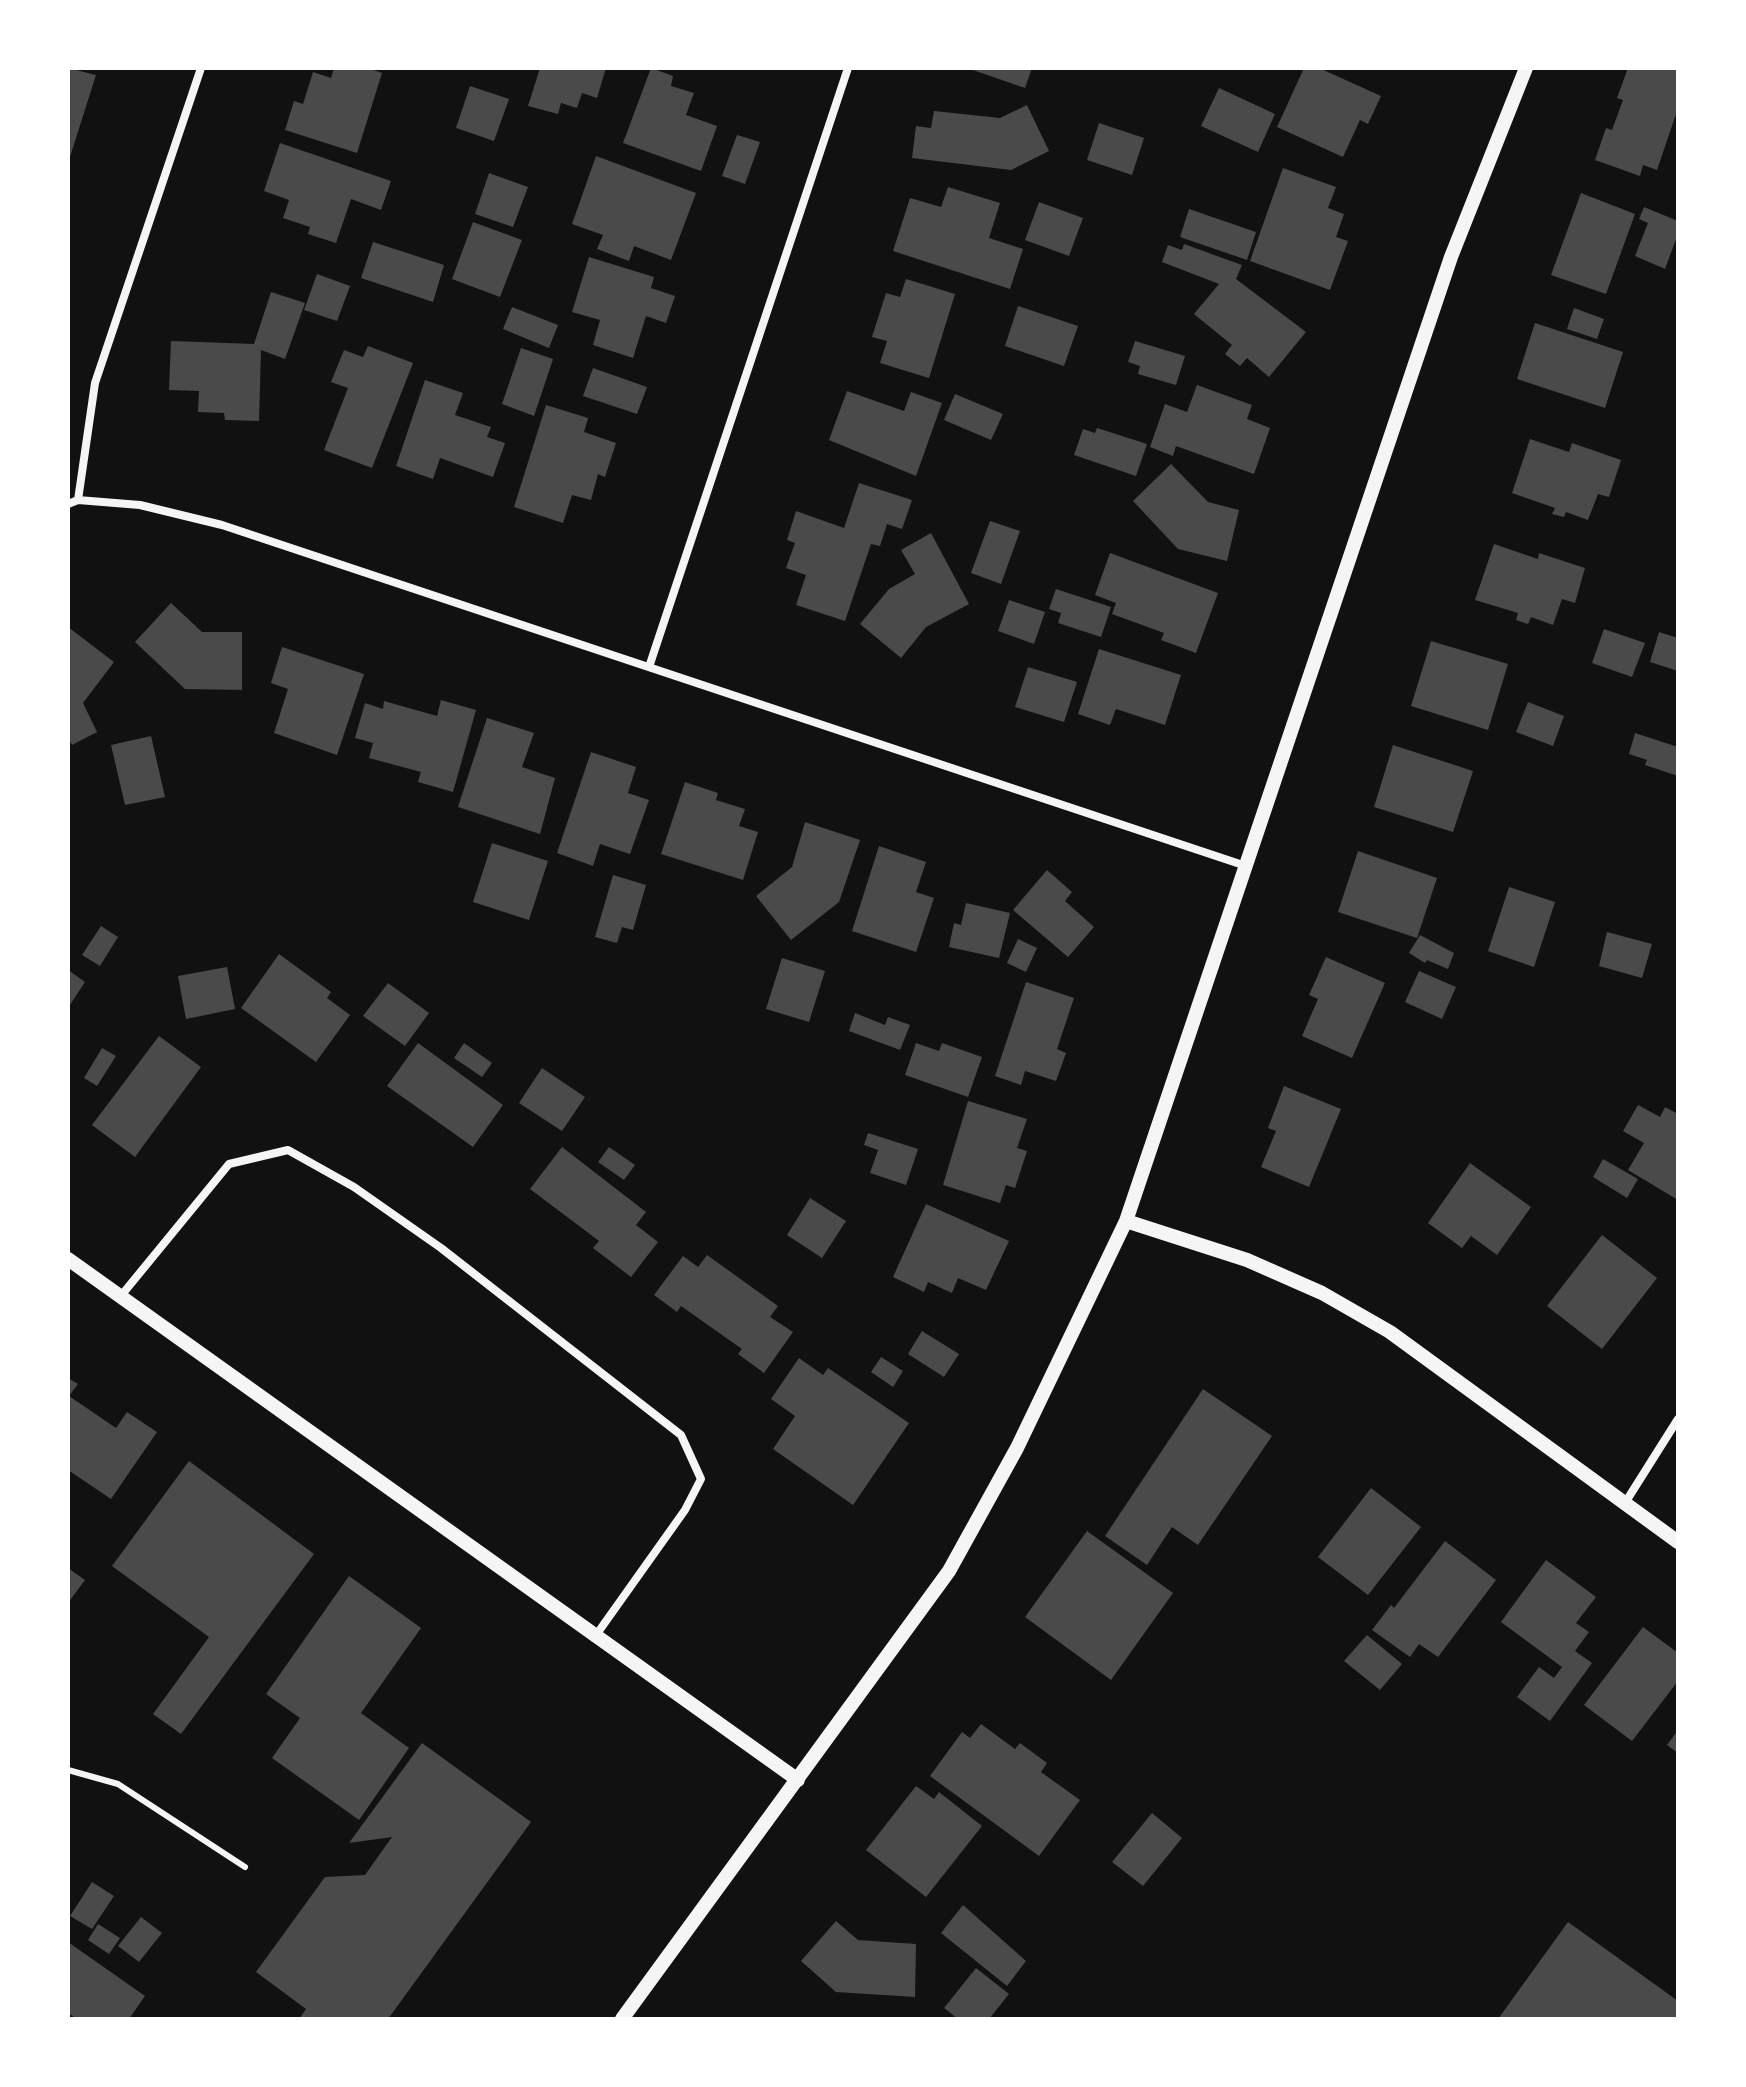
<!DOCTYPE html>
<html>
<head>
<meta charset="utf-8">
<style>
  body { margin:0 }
  #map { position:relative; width:1746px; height:2087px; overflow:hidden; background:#111; font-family:Figtree,sans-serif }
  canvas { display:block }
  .frame { position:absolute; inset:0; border:70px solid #fff; pointer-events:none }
</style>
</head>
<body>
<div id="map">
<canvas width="1746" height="2087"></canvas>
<div class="frame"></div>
</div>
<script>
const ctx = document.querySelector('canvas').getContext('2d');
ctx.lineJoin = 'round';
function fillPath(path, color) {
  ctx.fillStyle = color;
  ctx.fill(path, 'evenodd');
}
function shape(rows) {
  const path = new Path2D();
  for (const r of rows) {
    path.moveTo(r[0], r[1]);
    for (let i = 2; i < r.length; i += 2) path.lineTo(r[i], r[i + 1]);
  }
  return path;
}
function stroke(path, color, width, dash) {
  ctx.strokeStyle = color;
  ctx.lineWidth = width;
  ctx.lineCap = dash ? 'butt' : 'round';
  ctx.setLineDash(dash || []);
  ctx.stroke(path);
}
fillPath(shape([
  [68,68,96,75,69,160,68,160],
  [334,68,368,68,382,73,357,153,285,130,294,101,303,104,313,72,331,78],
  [540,68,606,68,597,98,582,93,577,108,561,103,558,114,528,106],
  [651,68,673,76,671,86,694,93,686,115,717,126,701,171,623,143],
  [967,68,1032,68,1025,88],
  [1304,68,1319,68,1381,96,1368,124,1360,120,1343,157,1277,127],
  [1628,68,1678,68,1678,108,1657,170,1643,165,1640,176,1595,160,1606,128,1612,130,1623,100,1617,98],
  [470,86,509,99,494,141,456,128],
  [1219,88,1275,114,1258,152,1201,126],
  [1027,105,1049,151,1011,170,912,158,916,126,931,128,934,111,1000,118],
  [1099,123,1144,138,1132,175,1087,160],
  [737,135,760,142,745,184,722,176],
  [280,143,391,181,381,210,351,199,336,243,308,234,310,227,283,218,289,200,264,191],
  [596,156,696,193,671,260,634,246,629,261,597,249,603,235,572,224],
  [1283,168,1336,187,1328,208,1344,214,1336,237,1348,241,1330,290,1250,261],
  [489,173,528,187,513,227,475,214],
  [948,187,1000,203,989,238,1023,249,1010,289,893,251,910,198,941,207],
  [1581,193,1635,214,1606,294,1551,275],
  [1039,202,1083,218,1069,256,1025,240],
  [1644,207,1678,221,1678,234,1665,269,1635,256,1648,223,1639,219],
  [1189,209,1256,232,1247,260,1180,237],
  [473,222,522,240,500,297,452,279],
  [373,242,444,265,433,302,361,278],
  [1184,244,1242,265,1236,279,1306,332,1269,377,1247,358,1240,366,1225,354,1232,345,1194,314,1219,284,1162,262,1168,245,1182,250],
  [589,257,654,277,651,288,675,296,666,323,646,316,633,358,593,345,600,320,572,312],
  [317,274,350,286,337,321,304,310],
  [906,279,955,294,929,378,880,363,887,341,872,337,886,293,900,297],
  [271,292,305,303,285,359,261,350,259,421,225,420,224,413,198,412,199,391,169,390,171,341,254,344],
  [1018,306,1078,326,1064,366,1005,346],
  [512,307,558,325,549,348,503,329],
  [1574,308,1604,319,1597,339,1567,329],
  [1535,323,1623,352,1605,408,1517,379],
  [1135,341,1185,356,1176,385,1138,374,1140,366,1128,362],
  [368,346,413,363,372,468,324,450,348,388,331,382,344,350,363,357],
  [521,348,553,359,534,416,502,404],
  [593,368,647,387,637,414,583,396],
  [425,380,463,393,455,415,491,427,487,437,505,443,493,477,440,458,433,479,396,466],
  [1197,385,1252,405,1247,419,1270,428,1254,474,1176,446,1173,456,1150,447,1165,404,1187,412],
  [847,391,904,411,911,392,942,403,916,476,829,440],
  [955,394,1003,414,991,440,944,420],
  [546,405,588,418,584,432,616,443,605,477,598,474,591,500,572,495,563,523,514,507],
  [1097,428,1147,444,1136,476,1074,455,1083,429,1095,433],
  [1530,439,1569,452,1572,443,1621,460,1609,497,1598,494,1588,520,1566,512,1564,517,1552,514,1555,508,1512,493],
  [1171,464,1208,502,1239,510,1227,561,1178,549,1133,501],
  [859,483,912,500,902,529,887,524,880,546,871,544,845,621,796,605,806,575,786,568,795,543,787,540,796,511,844,528],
  [990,521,1020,531,1001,584,971,573],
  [931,533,969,604,926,627,901,658,860,624,889,589,915,574,901,550],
  [1494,544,1538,559,1539,553,1585,568,1575,603,1562,599,1553,625,1531,617,1528,624,1516,620,1518,613,1475,600],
  [1110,553,1218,593,1196,653,1161,640,1164,633,1112,614,1116,603,1095,595],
  [1056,589,1111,607,1101,637,1058,623,1061,613,1049,609],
  [1009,600,1045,612,1034,644,998,631],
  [171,603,202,632,242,632,242,690,185,689,135,642],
  [68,627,114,662,83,703,97,732,72,745,68,738],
  [1604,629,1645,643,1632,677,1592,663],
  [1659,632,1678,638,1678,671,1650,662],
  [1431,641,1508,664,1488,730,1411,706],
  [282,647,364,674,337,755,274,733,288,689,271,683],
  [1099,649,1181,675,1165,725,1116,709,1110,725,1078,714],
  [1028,667,1077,682,1064,722,1015,707],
  [441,700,476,710,453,792,418,782,421,772,369,758,373,743,355,738,365,703,383,709,384,701,437,716],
  [1528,702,1564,716,1553,746,1516,732],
  [487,718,534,733,522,767,555,778,540,834,458,807],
  [1635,733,1678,747,1678,776,1645,765,1647,760,1629,754],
  [151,736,165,797,125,805,111,745],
  [1393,745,1473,771,1453,832,1374,807],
  [591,752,636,767,628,793,649,800,630,854,600,844,593,866,557,853],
  [685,782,718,793,716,800,745,809,739,826,758,832,743,880,661,854],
  [805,822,860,840,839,902,791,940,756,896,792,867],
  [492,843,548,861,529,920,473,902],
  [879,846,926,862,916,892,934,898,916,952,852,931],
  [1358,851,1437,878,1417,938,1338,912],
  [1047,870,1072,892,1065,901,1094,927,1068,957,1013,910],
  [613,875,646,885,633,930,622,927,617,943,595,937],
  [1509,887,1555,902,1534,967,1488,951],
  [966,903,1010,913,999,958,949,947,954,923,961,925],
  [101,926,118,937,100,966,82,955],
  [1607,932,1652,944,1642,978,1599,966],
  [1420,935,1454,953,1448,969,1427,960,1425,963,1409,953],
  [1018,939,1037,948,1026,972,1007,963],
  [279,954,331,992,327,998,350,1015,316,1062,241,1008],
  [1326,957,1385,983,1352,1058,1302,1036,1318,999,1309,995],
  [782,958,825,971,809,1022,766,1009],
  [227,967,235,1009,186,1019,178,976],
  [68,970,85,982,68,1008],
  [1419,971,1456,987,1442,1019,1405,1002],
  [1026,982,1074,998,1057,1049,1066,1053,1056,1081,1025,1071,1021,1085,995,1076],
  [388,983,429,1013,405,1046,363,1016],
  [855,1013,885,1025,888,1017,910,1025,900,1050,849,1031],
  [159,1036,201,1067,135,1157,92,1125],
  [418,1043,503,1105,473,1147,387,1086],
  [464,1043,492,1063,482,1077,454,1058],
  [916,1043,939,1051,942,1043,982,1057,968,1097,905,1075],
  [102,1048,116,1056,97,1086,84,1078],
  [542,1068,585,1097,562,1131,519,1103],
  [1284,1086,1341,1109,1309,1187,1261,1167,1276,1131,1268,1128],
  [968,1101,1027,1119,1017,1148,1027,1151,1015,1188,1006,1185,1000,1203,943,1185],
  [1638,1105,1660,1117,1665,1107,1678,1114,1678,1200,1628,1170,1644,1143,1623,1131],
  [868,1133,918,1149,906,1185,870,1173,878,1150,864,1145],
  [562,1147,646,1212,636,1225,658,1242,631,1277,593,1248,599,1241,530,1189],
  [609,1147,635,1165,624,1180,598,1162],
  [1603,1159,1638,1179,1627,1198,1593,1177],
  [1470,1163,1531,1207,1497,1255,1471,1236,1462,1248,1428,1223],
  [810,1198,846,1221,822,1258,787,1235],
  [926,1204,1009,1241,986,1290,958,1278,952,1293,928,1282,924,1292,893,1277],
  [1602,1235,1657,1278,1602,1349,1547,1306],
  [707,1255,778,1306,770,1317,793,1332,764,1373,738,1354,742,1349,681,1306,677,1312,654,1295,683,1256,698,1267],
  [922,1331,959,1354,944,1377,908,1354],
  [881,1357,903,1371,893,1387,871,1372],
  [799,1358,823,1375,828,1368,909,1423,853,1505,773,1449,795,1416,771,1399],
  [68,1378,78,1384,69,1396,116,1428,127,1412,157,1432,111,1499,68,1470],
  [1203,1389,1272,1436,1198,1545,1172,1527,1147,1565,1105,1536],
  [189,1461,314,1554,181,1734,153,1714,209,1637,112,1566],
  [1371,1488,1421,1527,1368,1595,1318,1557],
  [1087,1531,1173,1593,1111,1680,1025,1617],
  [1445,1541,1496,1580,1438,1657,1419,1644,1410,1657,1372,1630,1391,1605,1394,1608],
  [1546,1560,1596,1597,1576,1623,1589,1632,1575,1651,1592,1663,1550,1721,1517,1697,1539,1667,1554,1678,1562,1667,1501,1622],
  [68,1568,85,1580,68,1603],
  [349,1576,421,1628,361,1713,409,1748,359,1820,272,1758,300,1718,266,1694],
  [1643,1627,1678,1653,1678,1681,1632,1741,1584,1705],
  [1367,1635,1402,1664,1380,1690,1344,1661],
  [981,1724,1015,1749,1020,1743,1047,1763,1041,1772,1080,1800,1039,1856,930,1776,962,1732,970,1738],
  [1678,1730,1678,1753,1667,1745],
  [422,1743,531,1822,388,2019,299,2019,306,2009,256,1972,325,1877,365,1875,392,1837,349,1843],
  [916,1786,934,1799,939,1792,982,1826,926,1897,866,1850],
  [1152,1813,1182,1838,1143,1886,1112,1862],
  [92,1882,114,1896,92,1929,70,1916],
  [963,1905,1026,1961,1007,1986,941,1933],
  [141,1917,162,1933,139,1962,118,1946],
  [836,1921,858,1940,916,1944,915,1997,836,1992,801,1961],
  [1568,1922,1678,2001,1678,2019,1498,2019],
  [98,1924,120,1938,109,1954,88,1940],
  [68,1942,145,1996,129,2019,77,2019,68,2013],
  [976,1968,1009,1994,989,2019,958,2019,944,2008]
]), '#4a4a4a');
stroke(shape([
  [68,1770,118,1784,245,1867]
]), '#f5f5f5', 6);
stroke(shape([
  [78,500,95,383,201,68],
  [68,504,78,500,140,505,222,525,1246,866],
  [649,667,848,68],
  [120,1297,229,1164,288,1150,354,1187,441,1248,681,1435,701,1479,685,1510,594,1638],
  [1625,1503,1678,1419]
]), '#f5f5f5', 8);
stroke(shape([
  [1126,1221,1247,1260,1322,1293,1390,1332,1678,1542],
  [68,1259,798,1780],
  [622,2019,949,1571,1017,1448,1126,1221,1451,257,1526,68]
]), '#f5f5f5', 14);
</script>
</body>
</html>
